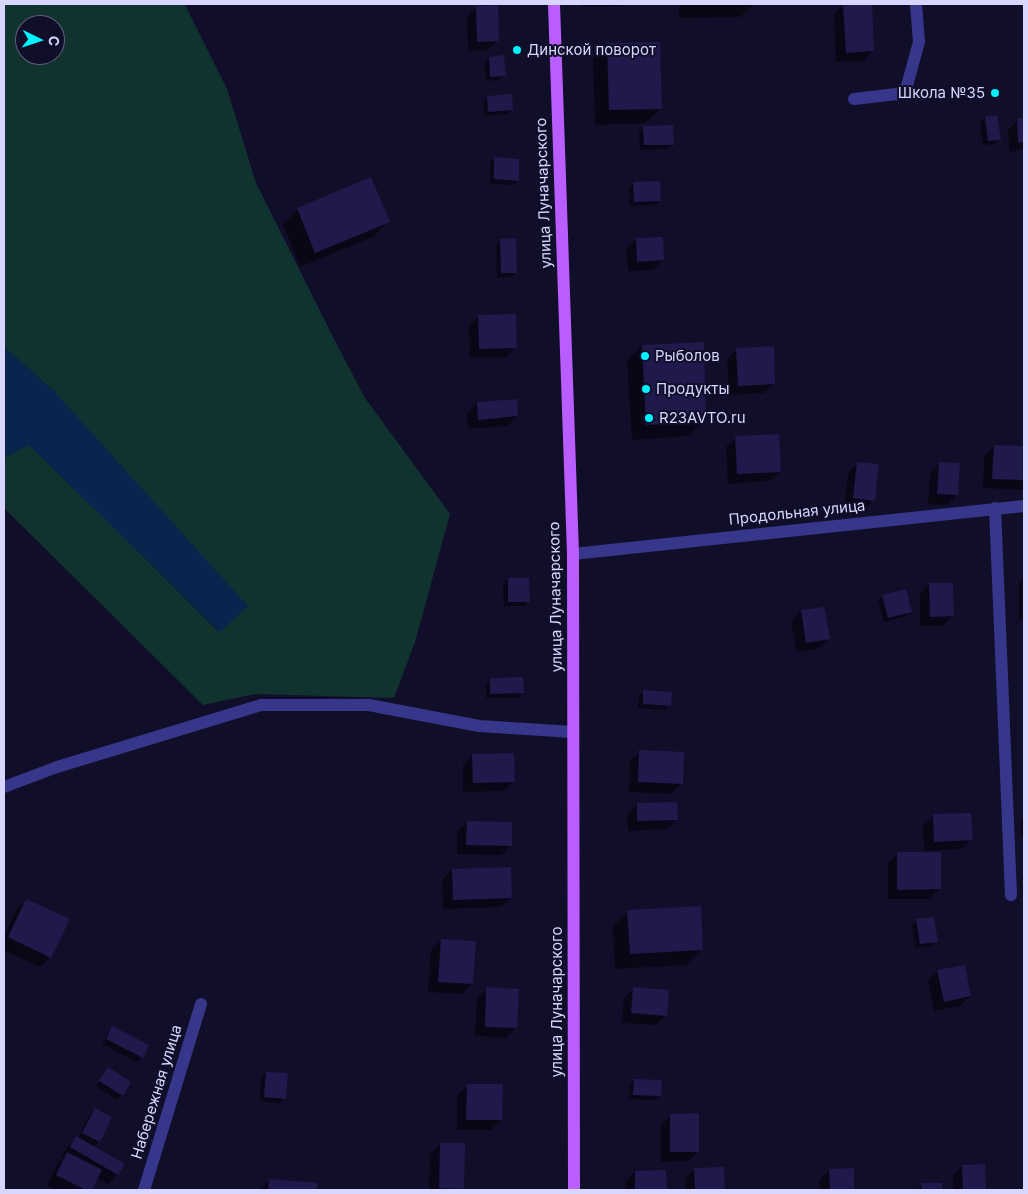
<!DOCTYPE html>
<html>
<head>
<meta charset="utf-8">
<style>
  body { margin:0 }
  #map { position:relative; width:1028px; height:1194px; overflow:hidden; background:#110e29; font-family:Inter,sans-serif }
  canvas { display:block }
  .frame { position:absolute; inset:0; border:5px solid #d8d6ff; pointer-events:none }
  .north { position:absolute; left:15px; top:15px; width:50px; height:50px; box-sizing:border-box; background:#110e29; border:1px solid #615e7f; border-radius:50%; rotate:94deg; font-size:14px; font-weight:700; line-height:20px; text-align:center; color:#d8d6ff }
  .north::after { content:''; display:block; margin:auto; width:18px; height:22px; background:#02f3ff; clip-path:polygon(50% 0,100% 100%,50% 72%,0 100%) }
</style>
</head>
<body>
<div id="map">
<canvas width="1028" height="1194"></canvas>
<div class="frame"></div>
<div class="north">С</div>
</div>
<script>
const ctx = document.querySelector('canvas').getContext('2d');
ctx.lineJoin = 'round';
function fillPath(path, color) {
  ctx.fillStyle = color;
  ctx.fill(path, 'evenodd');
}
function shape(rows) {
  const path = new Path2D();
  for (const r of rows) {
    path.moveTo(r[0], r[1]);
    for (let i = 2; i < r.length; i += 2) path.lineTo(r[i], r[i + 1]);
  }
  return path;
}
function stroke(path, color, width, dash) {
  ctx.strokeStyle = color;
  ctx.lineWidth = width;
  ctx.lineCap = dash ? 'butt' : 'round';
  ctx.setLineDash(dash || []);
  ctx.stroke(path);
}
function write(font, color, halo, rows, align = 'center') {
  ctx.font = font + ' Inter,sans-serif';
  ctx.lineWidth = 4;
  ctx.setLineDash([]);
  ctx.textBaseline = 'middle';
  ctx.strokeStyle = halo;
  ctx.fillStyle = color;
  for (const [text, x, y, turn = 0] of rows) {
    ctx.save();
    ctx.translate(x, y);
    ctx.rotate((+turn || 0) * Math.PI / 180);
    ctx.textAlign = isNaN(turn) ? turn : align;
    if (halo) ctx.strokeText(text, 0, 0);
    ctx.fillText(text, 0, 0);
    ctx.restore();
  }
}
fillPath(shape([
  [4,4,182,4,185,5,227,89,256,183,335,341,365,398,450,514,415,642,394,698,255,694,203,705,4,508,4,458,29,444,219,632,55,392,4,347],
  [25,25,55,25,55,55,25,55]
]), '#113330');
fillPath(shape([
  [4,347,55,392,248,606,220,632,29,445,4,458]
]), '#09254d');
fillPath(shape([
  [582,4,642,4,641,5,582,7],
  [679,4,754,4,740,17,679,18],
  [844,4,871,4,873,51,863,61,836,62,834,14],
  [477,7,498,40,488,50,468,51,467,17],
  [608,44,661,108,646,123,595,125,593,59],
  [489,58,505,75,500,80,486,81,485,62],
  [487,97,512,109,507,114,484,116,483,102],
  [996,116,1000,140,995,144,983,145,980,123,985,118],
  [1024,118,1024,149,1009,152,1008,130,1018,120],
  [644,127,673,144,668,149,640,150,639,132],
  [494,158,518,181,513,185,490,184,490,163],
  [633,184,659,200,655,205,630,206,629,188],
  [298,209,388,222,373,237,300,267,283,224],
  [636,239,663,260,653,270,628,271,626,249],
  [501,240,516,272,511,277,497,278,496,245],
  [479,316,516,347,506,357,470,358,469,326],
  [642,346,704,421,689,436,632,440,627,361],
  [737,349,774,383,764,393,729,395,727,359],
  [477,403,517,416,507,426,468,429,467,413],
  [736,438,780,472,770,481,728,484,726,447],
  [994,446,1024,447,1024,490,983,488,984,456],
  [858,463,874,500,864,510,844,508,848,473],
  [940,463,957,495,947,505,928,504,930,473],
  [1024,578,1024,620,1019,620,1019,583],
  [508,579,529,601,524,606,504,606,503,584],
  [929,584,953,616,943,626,920,626,920,594],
  [883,596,910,612,906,616,884,622,878,601],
  [801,611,828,639,818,649,797,652,791,621],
  [491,680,522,693,518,698,486,698,486,684],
  [644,692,670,705,665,710,638,708,639,696],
  [640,751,681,784,671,794,629,792,630,761],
  [473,755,513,781,504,791,463,792,463,765],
  [637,805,677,819,667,829,628,831,627,815],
  [933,816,971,839,961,849,924,851,923,826],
  [1024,817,1024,837,1021,837,1021,820],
  [467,823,511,845,501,855,457,854,457,832],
  [898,853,939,889,929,899,888,899,888,863],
  [452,870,511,898,501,907,443,909,442,880],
  [26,900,50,957,40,967,4,950,4,937,16,910],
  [628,911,701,950,686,965,615,969,613,926],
  [917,920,936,941,932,946,915,948,912,925],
  [441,940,475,942,472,984,462,994,428,992,431,950],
  [938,971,970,996,960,1006,934,1011,928,981],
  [634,988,666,1015,656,1025,622,1023,624,998],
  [487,989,516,1028,506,1038,475,1036,477,999],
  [113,1028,142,1057,137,1062,102,1044,108,1033],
  [108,1069,122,1095,117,1100,96,1086],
  [266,1073,285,1098,280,1103,260,1101,261,1078],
  [634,1080,660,1095,655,1100,629,1099,630,1085],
  [467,1086,501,1120,491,1130,457,1130,457,1096],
  [95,1110,99,1141,93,1147,117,1174,108,1184,97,1178,91,1190,57,1190,47,1186,57,1164,63,1158,61,1157,67,1147,77,1138,78,1138,90,1114],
  [671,1115,698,1152,688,1161,661,1162,661,1125],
  [440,1144,463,1189,461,1190,429,1190,430,1154],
  [962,1166,984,1166,985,1190,953,1190,953,1176],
  [723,1168,724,1190,685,1190,685,1179,694,1169],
  [829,1170,852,1170,853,1190,820,1190,819,1180],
  [665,1171,666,1190,626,1190,625,1182,635,1172],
  [269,1181,316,1184,316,1190,259,1190],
  [940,1184,941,1190,916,1190,922,1185]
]), '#0007');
fillPath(shape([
  [843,4,872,4,874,51,846,53],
  [498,5,499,41,477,42,476,6],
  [660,42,662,109,609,110,607,43],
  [504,55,506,76,490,77,489,57],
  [512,94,513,110,488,112,487,96],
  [997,115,1001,140,988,141,985,117],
  [1024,117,1024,142,1018,143,1017,119],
  [673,125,674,145,644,145,643,126],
  [494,157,519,159,519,181,494,179],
  [371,177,390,222,315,253,297,208],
  [660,181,661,201,634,202,633,182],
  [663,237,664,260,637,262,636,238],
  [516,238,517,273,501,273,500,239],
  [516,314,517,348,479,349,478,315],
  [704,342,706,422,646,425,642,345],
  [774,346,775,384,738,386,736,348],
  [517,399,518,416,478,420,477,402],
  [779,434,781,472,737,474,735,436],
  [994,445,1024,446,1024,480,992,479],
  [857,462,879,464,875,501,853,498],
  [939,462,960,463,958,495,937,494],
  [508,578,529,578,530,602,508,602],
  [929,583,953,583,954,616,930,617],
  [906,589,912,612,888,618,882,595],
  [824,607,830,639,806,643,801,610],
  [523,677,524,693,490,694,490,678],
  [643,690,672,692,671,706,643,704],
  [639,750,684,752,683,784,638,782],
  [514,753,515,782,473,783,472,754],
  [677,802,678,820,637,821,637,803],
  [971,813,973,840,934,842,933,814],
  [467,821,512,822,512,846,466,845],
  [897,852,941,852,941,889,897,890],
  [511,867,512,898,453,900,452,869],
  [26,899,70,919,51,958,8,937],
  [701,906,703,950,630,954,627,910],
  [934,917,938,942,920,944,916,919],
  [441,939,476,941,473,984,438,982],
  [965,965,971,996,944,1002,937,970],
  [486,987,519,989,517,1028,485,1027],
  [633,987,669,990,667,1016,631,1013],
  [112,1026,149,1045,143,1058,106,1039],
  [108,1067,131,1082,123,1096,99,1081],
  [266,1072,288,1073,286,1099,264,1097],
  [634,1079,662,1080,661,1096,633,1095],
  [467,1084,503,1084,502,1120,466,1120],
  [95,1108,112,1117,100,1142,82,1133],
  [699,1113,699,1152,670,1152,670,1114],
  [76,1136,125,1164,118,1175,70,1147],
  [440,1143,465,1143,464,1189,439,1188],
  [67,1152,102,1170,92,1190,86,1190,56,1175],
  [985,1164,986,1190,963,1190,962,1165],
  [724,1167,725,1190,695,1190,694,1168],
  [854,1168,854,1190,830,1190,829,1169],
  [666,1170,667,1190,635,1190,635,1171],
  [269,1179,317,1183,317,1190,268,1190],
  [921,1183,942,1183,942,1190,922,1190]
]), '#20194b');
stroke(shape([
  [854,99,905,93,919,42,916,4],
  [995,508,1011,895],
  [573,554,1024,506],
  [4,787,57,767,261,705,369,705,479,726,573,732],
  [144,1190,201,1004]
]), '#36378b', 12);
stroke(shape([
  [554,4,573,554,574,1190]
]), '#ba5dff', 12);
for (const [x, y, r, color] of [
  [517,50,5,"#02f3ff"],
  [995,93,5,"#02f3ff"],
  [645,356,5,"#02f3ff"],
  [646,389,5,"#02f3ff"],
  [649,418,5,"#02f3ff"]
]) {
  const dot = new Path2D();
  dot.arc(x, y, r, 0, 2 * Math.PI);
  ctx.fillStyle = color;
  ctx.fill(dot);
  stroke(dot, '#110e29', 2);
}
write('15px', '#d8d6ff', '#110e29', [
  ["Динской поворот",527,50],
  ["Школа №35",985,93,"right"],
  ["Рыболов",655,356],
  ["Продукты",656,389],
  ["R23AVTO.ru",659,418]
], 'left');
write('15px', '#d8d6ff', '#110e29', [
  ["улица Луначарского",544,193,-92],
  ["Продольная улица",797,513,-6],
  ["улица Луначарского",556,597,-91],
  ["улица Луначарского",557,1002,-90],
  ["Набережная улица",157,1092,-73]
]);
</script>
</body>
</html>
